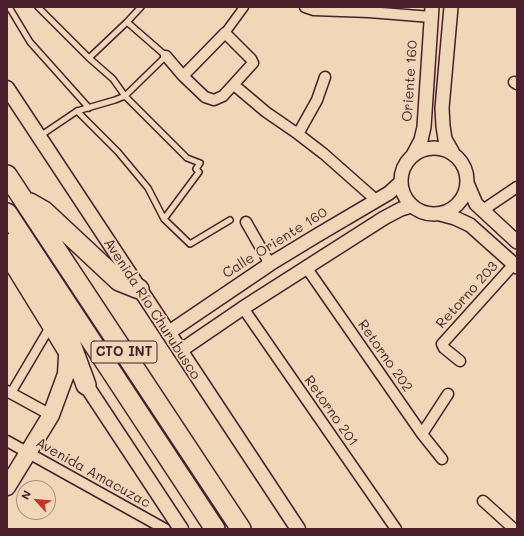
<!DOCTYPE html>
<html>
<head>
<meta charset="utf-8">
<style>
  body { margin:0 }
  #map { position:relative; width:524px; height:536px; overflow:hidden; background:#f0d7b7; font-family:Mali,sans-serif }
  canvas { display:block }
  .frame { position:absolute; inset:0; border:8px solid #4a1f2b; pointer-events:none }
  .north { position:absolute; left:16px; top:480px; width:40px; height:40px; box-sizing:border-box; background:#f0d7b7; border:1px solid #ae8d7f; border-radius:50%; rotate:297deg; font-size:11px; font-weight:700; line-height:16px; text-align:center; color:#4a1f2b }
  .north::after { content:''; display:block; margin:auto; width:14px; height:18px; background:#c8321e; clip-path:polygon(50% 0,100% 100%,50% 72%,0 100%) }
</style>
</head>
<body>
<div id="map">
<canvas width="524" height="536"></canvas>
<div class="frame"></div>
<div class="north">N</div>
</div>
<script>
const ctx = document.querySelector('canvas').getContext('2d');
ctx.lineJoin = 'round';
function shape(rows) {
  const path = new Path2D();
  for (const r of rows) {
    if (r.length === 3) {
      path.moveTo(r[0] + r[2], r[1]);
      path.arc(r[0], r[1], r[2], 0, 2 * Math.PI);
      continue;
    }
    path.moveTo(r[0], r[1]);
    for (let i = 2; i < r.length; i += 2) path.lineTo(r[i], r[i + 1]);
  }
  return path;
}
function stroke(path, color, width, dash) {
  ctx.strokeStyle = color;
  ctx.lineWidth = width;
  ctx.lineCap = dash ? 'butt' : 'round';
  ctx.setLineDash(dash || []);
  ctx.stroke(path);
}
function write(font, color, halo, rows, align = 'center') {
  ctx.font = font + ' Mali,sans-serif';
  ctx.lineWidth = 3.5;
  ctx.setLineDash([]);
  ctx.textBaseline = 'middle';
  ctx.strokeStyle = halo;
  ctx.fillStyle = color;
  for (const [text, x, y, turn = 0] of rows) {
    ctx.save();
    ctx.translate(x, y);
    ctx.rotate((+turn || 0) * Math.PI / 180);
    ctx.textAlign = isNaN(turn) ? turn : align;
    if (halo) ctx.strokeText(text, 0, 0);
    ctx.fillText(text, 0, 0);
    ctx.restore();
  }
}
const service = shape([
  [9,7,30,42,89,108],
  [38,7,89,58,113,79,125,96,187,158,200,163,196,169,199,172,164,219],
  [89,58,127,22],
  [77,111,118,152,148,188,164,219,190,244,230,220],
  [40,136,77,111,115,100,125,96,166,56,127,22,141,7]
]);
const pedestrian = shape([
  [225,33,244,7],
  [11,393,50,327]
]);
const minor = shape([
  [305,7,314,10,369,12,431,17],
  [166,56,183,76,205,97,214,100,223,96,253,63,251,59,225,33,183,76],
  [514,82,517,84],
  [234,85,266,112,298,134,324,154,376,200],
  [298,134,317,100,325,77],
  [483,210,517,187],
  [246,222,270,264],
  [306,267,422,434,442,459],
  [243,308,396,529],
  [460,361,444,348,442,344,514,264],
  [7,391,51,415],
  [422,434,448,394],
  [7,441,165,529],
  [483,501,514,529]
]);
const tertiary = shape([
  [451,7,442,108,443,126,445,139,454,155],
  [434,181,33],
  [413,155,421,140,424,127,432,7],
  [467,183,476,204,517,242],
  [440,214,455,218,470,225,517,267],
  [168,333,270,264,316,236,389,193,400,183],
  [180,351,243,308,384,218,401,209,411,206]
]);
const secondary = shape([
  [7,88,298,529],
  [7,257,86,385,181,529]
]);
const primary = shape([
  [7,487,51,415,66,374,67,356]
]);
const motorway = shape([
  [7,175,241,529],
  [30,203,44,211,119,281,139,289],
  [7,213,215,529],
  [12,243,68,336,86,385]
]);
stroke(service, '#4a1f2b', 8);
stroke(pedestrian, '#4a1f2b', 11);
stroke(minor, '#4a1f2b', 13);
stroke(tertiary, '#4a1f2b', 16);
stroke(secondary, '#4a1f2b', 17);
stroke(primary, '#4a1f2b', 19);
stroke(motorway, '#4a1f2b', 22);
stroke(service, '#f0d7b7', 5);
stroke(pedestrian, '#f0d7b7', 8);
stroke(minor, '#f0d7b7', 10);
stroke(tertiary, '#f0d7b7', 13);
stroke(secondary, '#f0d7b7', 14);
stroke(primary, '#f0d7b7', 16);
stroke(motorway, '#f0d7b7', 19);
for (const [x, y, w] of [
  [124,352,66]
]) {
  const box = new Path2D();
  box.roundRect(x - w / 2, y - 11, w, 22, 3);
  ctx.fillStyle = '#f0d7b7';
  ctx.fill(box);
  stroke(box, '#4a1f2b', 1);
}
write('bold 13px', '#4a1f2b', null, [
  ["CTO INT",124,352]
]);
write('14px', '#4a1f2b', '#f0d7b7', [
  ["Oriente 160",410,81,-86],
  ["Calle Oriente 160",275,243,-32],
  ["Retorno 203",467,295,-48],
  ["Avenida Río Churubusco",152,309,57],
  ["Retorno 202",385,356,55],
  ["Retorno 201",331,411,55],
  ["Avenida Amacuzac",93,473,29]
]);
</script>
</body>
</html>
